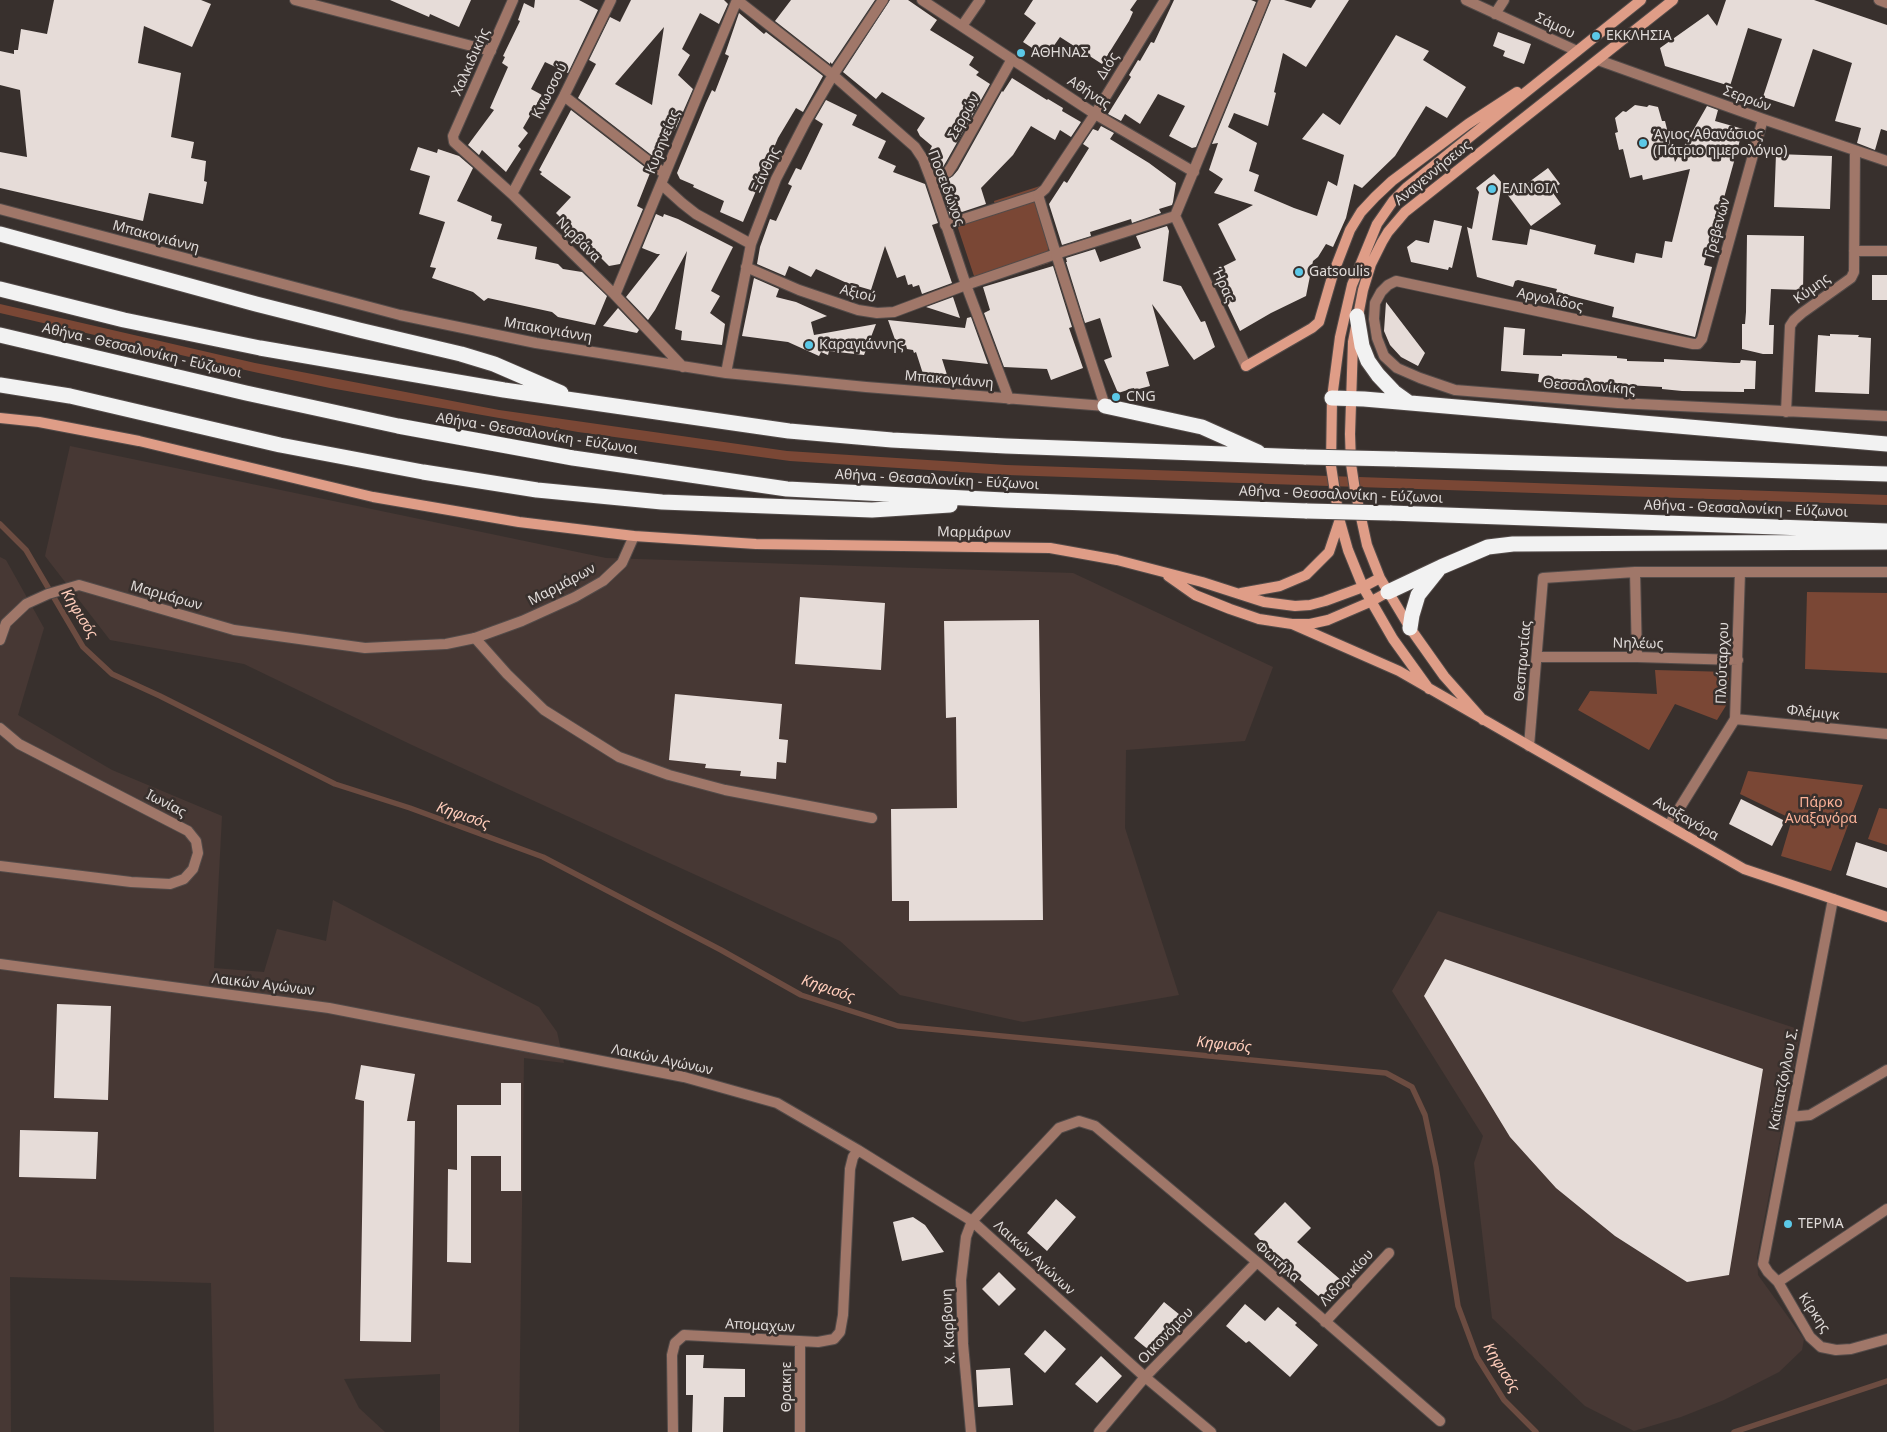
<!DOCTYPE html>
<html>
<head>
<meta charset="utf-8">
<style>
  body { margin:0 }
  canvas { display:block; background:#38302d }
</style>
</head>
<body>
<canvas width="1887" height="1432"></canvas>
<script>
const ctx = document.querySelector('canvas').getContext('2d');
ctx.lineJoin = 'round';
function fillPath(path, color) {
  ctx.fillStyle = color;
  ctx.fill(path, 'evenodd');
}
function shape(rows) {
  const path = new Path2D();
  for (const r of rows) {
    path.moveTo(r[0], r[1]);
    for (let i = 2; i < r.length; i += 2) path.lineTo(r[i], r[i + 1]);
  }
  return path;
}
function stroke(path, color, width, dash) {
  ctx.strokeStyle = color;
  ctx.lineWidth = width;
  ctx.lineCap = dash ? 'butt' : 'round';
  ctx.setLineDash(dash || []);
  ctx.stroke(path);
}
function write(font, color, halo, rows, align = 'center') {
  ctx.font = font + ' "Noto Sans",sans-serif';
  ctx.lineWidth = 5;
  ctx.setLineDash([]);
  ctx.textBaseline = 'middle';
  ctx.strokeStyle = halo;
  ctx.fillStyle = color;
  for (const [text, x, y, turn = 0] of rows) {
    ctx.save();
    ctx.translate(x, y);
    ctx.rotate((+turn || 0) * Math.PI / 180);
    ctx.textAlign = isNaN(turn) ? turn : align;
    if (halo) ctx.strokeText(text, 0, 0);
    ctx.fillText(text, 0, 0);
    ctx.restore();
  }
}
fillPath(shape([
  [70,446,606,558,1073,573,1273,667,1245,741,1126,750,1125,828,1179,995,1023,1022,900,995,840,941,412,745,244,664,110,640,45,556],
  [0,557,6,560,44,628,18,715,112,770,222,816,214,968,264,972,277,929,326,941,333,900,539,1007,557,1032,564,1063,524,1058,519,1432,440,1432,440,1374,344,1379,359,1408,385,1432,214,1432,211,1283,10,1277,11,1432,0,1432],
  [1438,911,1801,1030,1757,1257,1758,1275,1804,1339,1802,1350,1779,1372,1724,1400,1681,1417,1634,1431,1585,1406,1492,1318,1474,1163,1483,1136,1392,991]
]), '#473834');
fillPath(shape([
  [1040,186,1058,246,1048,249,1047,256,1049,263,977,285,955,219,995,206,994,201],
  [0,304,255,363,499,410,787,451,1006,465,1887,495,1887,505,1007,475,790,461,578,432,330,388,254,372,0,313],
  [1807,592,1887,593,1887,673,1805,669],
  [1655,670,1729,672,1727,704,1717,720,1675,704,1649,750,1578,710,1590,691,1657,694],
  [1748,771,1863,785,1831,871,1781,856,1792,819,1740,794],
  [1879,808,1887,809,1887,845,1868,839]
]), '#7a4735');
stroke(shape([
  [0,524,26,550,83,647,112,674,160,696,335,784,410,808,543,857,721,950,801,995,898,1026,1386,1073,1412,1087,1425,1115,1436,1167,1458,1306,1477,1357,1504,1400,1536,1432],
  [1734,1432,1887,1381]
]), '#6c4c41', 5.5);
fillPath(shape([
  [54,0,201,0,211,4,192,47,144,26,138,63,181,73,171,137,194,142,191,158,206,161,204,181,207,182,203,204,149,193,143,221,0,188,0,152,27,157,20,90,0,85,0,51,14,54,14,50,18,50,21,29,47,34],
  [390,0,471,0,459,27,430,14,429,17],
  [535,0,579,0,598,10,568,73,545,62,531,89,542,95,523,128,528,133,518,146,521,149,506,172,482,150,479,155,468,145,494,110,490,108,508,67,502,63,505,57,503,56,520,21,518,20,524,3,534,8],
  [631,0,724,0,728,4,719,24,700,13,682,49,690,55,678,75,693,89,676,128,665,143,664,140,654,157,578,98,596,64,589,60,610,17,620,22],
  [664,27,652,105,615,84],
  [791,0,875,0,832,64,830,62,830,64,775,21],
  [890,0,908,0,937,20,930,30,974,57,969,65,979,72,976,75,990,84,946,162,943,167,938,169,929,152,932,146,920,136,917,130,925,118,882,92,876,99,843,72],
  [1033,0,1137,0,1130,10,1133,12,1129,21,1102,64,1060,37,1046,57,1023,42,1036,23,1024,14],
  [1174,0,1251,0,1256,2,1196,147,1192,148,1169,136,1185,106,1158,94,1140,124,1125,114,1121,121,1108,114,1131,77,1129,75,1138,60,1140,61,1151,42,1154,43],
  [1271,0,1284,0,1311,8,1316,0,1349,0,1306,67,1283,53,1274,92,1276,93,1268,126,1234,113,1228,127,1257,143,1249,171,1259,175,1254,191,1294,208,1317,216,1328,181,1337,186,1344,155,1302,139,1323,113,1340,125,1396,35,1429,51,1423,60,1466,87,1447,118,1426,106,1395,156,1362,188,1354,184,1346,218,1333,247,1326,244,1318,257,1313,261,1306,296,1271,313,1240,331,1212,272,1236,260,1218,224,1253,205,1214,193,1223,179,1209,170,1218,143,1212,144],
  [1726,0,1814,0,1887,25,1887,131,1881,129,1875,150,1857,143,1861,128,1835,121,1852,63,1813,49,1794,107,1763,97,1782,39,1748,28,1730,86,1665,66,1660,48,1708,14,1717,26],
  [739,13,764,34,766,32,823,76,803,112,796,108,778,138,743,222,720,212,724,201,693,187,694,185,680,179,677,173,706,103,712,90,715,92,729,56,725,54],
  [1498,32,1531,44,1524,64,1503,56,1505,51,1493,46],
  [1012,78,1047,100,1048,99,1063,108,1062,111,1081,122,1071,137,1060,130,1055,140,1031,126,1013,155,981,188,986,204,950,216,942,190,952,194,945,181,953,176,958,170,1002,91,1003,92],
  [826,100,857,115,852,125,886,141,878,158,896,166,893,172,925,184,938,223,932,225,952,283,922,294,919,285,913,287,912,284,908,285,905,275,897,278,885,246,871,290,847,283,816,269,811,277,789,266,785,276,757,264,760,247,770,219,776,221,792,186,788,184,796,168,801,170,823,124,815,119],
  [1635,105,1647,107,1649,105,1658,107,1662,121,1665,121,1675,162,1707,106,1718,110,1715,121,1743,129,1719,216,1716,215,1714,228,1704,265,1712,267,1695,337,1612,317,1614,307,1556,292,1557,289,1518,280,1515,281,1513,287,1477,277,1467,227,1472,229,1479,192,1476,188,1494,174,1502,183,1492,240,1527,245,1530,229,1596,245,1594,254,1634,263,1636,253,1662,258,1665,241,1672,242,1690,169,1643,180,1642,175,1630,178,1623,149,1619,150,1615,133,1618,132,1615,118,1623,111,1626,112],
  [571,110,646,168,645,169,650,173,637,206,643,209,620,264,609,266,556,213,571,197,540,174,542,172,539,170],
  [1101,126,1114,133,1110,139,1149,163,1176,183,1173,202,1172,205,1159,209,1161,213,1132,223,1131,219,1090,232,1091,236,1062,245,1049,204,1064,181,1067,183,1089,148,1083,144,1093,129,1098,131],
  [418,147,437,153,438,149,459,156,473,168,457,201,492,216,491,221,502,224,497,239,537,247,535,259,558,264,563,269,582,272,607,296,595,325,558,317,552,312,488,298,484,301,473,292,432,278,436,268,430,267,445,222,419,214,430,176,410,170],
  [1776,154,1832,156,1830,209,1774,207],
  [1548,168,1560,184,1551,190,1561,204,1531,226,1507,194,1523,182,1525,185],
  [656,214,663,217,664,214,678,219,733,247,711,291,720,296,710,313,725,324,722,345,681,340,682,331,675,329,687,251,655,310,648,320,626,297,660,254,657,254,642,248],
  [1434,220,1462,226,1452,268,1449,267,1448,270,1411,262,1407,247,1416,240,1429,243],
  [1167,226,1169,231,1163,281,1181,286,1201,322,1205,321,1215,347,1194,360,1152,304,1169,366,1146,372,1150,386,1135,390,1134,388,1118,393,1104,360,1112,357,1100,318,1085,323,1066,262,1067,262,1066,258,1095,249,1100,262,1141,248,1136,236],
  [1747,235,1804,236,1803,290,1771,289,1769,325,1774,325,1773,354,1763,354,1742,349,1742,324,1745,324,1746,312],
  [1053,266,1072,327,1069,328,1083,368,1051,380,1047,369,1004,367,984,313,990,310,983,287],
  [1872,275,1887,275,1887,300,1872,300],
  [754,278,779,289,776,297,796,302,827,316,811,322,814,335,876,324,864,355,829,351,828,355,821,352,819,356,788,342,742,336],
  [953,297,960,318,926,307],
  [1386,302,1425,353,1418,366,1401,357,1390,345,1384,331],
  [618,308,639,330,637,333,603,326],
  [971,317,988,364,942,359,948,378,924,377,916,352,914,353,913,350,907,349,906,345,898,348,888,320,965,328,967,318],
  [1504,327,1525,329,1523,355,1562,356,1562,354,1617,356,1617,358,1627,359,1627,361,1664,362,1664,359,1734,363,1740,363,1741,360,1756,361,1755,389,1744,389,1744,392,1682,391,1662,389,1662,387,1626,385,1617,385,1617,387,1574,386,1538,382,1539,374,1501,371],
  [1830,334,1859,335,1858,337,1871,338,1869,394,1815,392,1818,335,1830,336],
  [800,597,885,603,881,670,795,664],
  [1039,620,1043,920,909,921,909,901,892,901,891,809,957,808,956,717,946,718,944,621],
  [675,694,782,704,779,739,788,740,786,763,777,762,776,779,740,776,741,771,705,768,706,764,669,760],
  [1741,799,1785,821,1772,846,1729,824],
  [1856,842,1887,852,1887,888,1846,875],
  [1445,959,1763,1069,1729,1275,1687,1282,1615,1236,1556,1188,1510,1137,1424,996],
  [57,1004,111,1006,108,1100,54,1098],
  [361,1065,415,1074,407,1121,415,1121,411,1342,360,1341,364,1101,355,1099],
  [501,1083,521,1083,521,1191,501,1191,501,1156,471,1156,471,1263,447,1262,448,1169,457,1170,457,1105,501,1105],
  [20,1130,98,1132,96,1179,19,1177],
  [1056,1199,1076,1217,1047,1251,1027,1233],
  [1285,1202,1311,1228,1297,1242,1342,1281,1324,1301,1285,1267,1286,1266,1254,1234],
  [913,1217,925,1225,944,1252,902,1261,893,1222],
  [999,1272,1016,1289,999,1306,982,1289],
  [1164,1302,1185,1319,1155,1355,1134,1338],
  [1245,1304,1265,1321,1278,1307,1297,1323,1295,1325,1318,1345,1290,1377,1249,1341,1246,1343,1226,1326],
  [1045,1330,1066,1349,1045,1373,1024,1354],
  [686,1355,704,1355,703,1368,745,1369,745,1397,724,1397,723,1432,692,1432,693,1395,686,1395],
  [1101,1356,1122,1376,1097,1403,1075,1384],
  [1010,1368,1013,1405,978,1407,976,1370]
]), '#e6dcd8');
const pedestrian = shape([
  [945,225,1038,195,1056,254,966,285]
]);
const minor = shape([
  [295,0,491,51],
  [513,0,453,136,454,142,512,194,615,295,683,367],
  [737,0,833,75,915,147,923,159,931,180,966,285,1009,399],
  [922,0,1095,114,1194,172],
  [1466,0,1577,51],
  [1879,0,1887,3],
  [1495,14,1504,0],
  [962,26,980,0],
  [1598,60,1763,119,1887,161],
  [564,96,665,174],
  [1763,119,1702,339,1698,344,1693,344,1396,281,1388,285,1381,292,1375,303,1374,319,1377,338,1384,356,1397,368,1420,378,1455,390,1618,403,1887,416],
  [931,180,948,172,952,166,1012,59],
  [661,184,682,203,696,214,751,244],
  [512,194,564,96,611,0],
  [1038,195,1045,189,1095,114,1165,0],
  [0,209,400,315,536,343,726,373,866,387,1105,406,1056,254,1175,216,1264,0],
  [1175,216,1246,366],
  [1854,251,1887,251],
  [746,267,799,290,858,310,877,313,894,312,966,285],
  [615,295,737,0],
  [726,373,751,244,776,179,806,121,833,75,883,0],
  [1786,412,1790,326,1794,320,1802,313,1851,278,1854,272,1855,151],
  [1635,572,1637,657],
  [475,638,507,674,544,710,619,757,669,775,725,790,872,818],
  [1538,657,1637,657,1738,660],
  [1735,719,1887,734],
  [1529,746,1543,578,1635,572,1887,572],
  [1669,825,1735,719,1740,572],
  [1833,899,1763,1264,1768,1272,1778,1282,1810,1337,1821,1347,1836,1350,1851,1349,1887,1339],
  [0,964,329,1008,684,1077,777,1103,858,1150,972,1221,1145,1377,1211,1432],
  [1791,1117,1810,1115,1887,1070],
  [1778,1282,1887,1209],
  [1325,1322,1389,1253],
  [673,1432,672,1355,675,1343,684,1335,818,1342,834,1339,840,1332,843,1315,850,1169,853,1157,858,1150],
  [800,1432,800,1342],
  [971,1432,963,1344,961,1280,966,1237,972,1221,1059,1128,1079,1121,1095,1126,1257,1262,1440,1421],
  [1099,1432,1145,1377,1257,1262]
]);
const tertiary = shape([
  [0,640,6,623,26,604,48,594,79,585,234,630,365,648,446,644,475,638,522,621,575,597,603,581,622,563,634,536],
  [0,728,19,744,188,831,196,841,198,853,193,869,184,879,170,884,131,882,0,866]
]);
const secondary = shape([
  [1246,366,1312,328,1319,322,1333,274,1350,230,1361,212,1375,197,1392,181,1468,124,1517,92],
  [0,418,39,422,139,441,373,497,519,522,634,536,756,544,1050,548,1117,560,1202,582,1264,602,1295,606,1310,605,1325,601,1363,587,1380,578],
  [1168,576,1195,595,1230,609,1259,619,1292,624,1310,624,1328,620,1370,602,1388,592],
  [1241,593,1280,586,1306,575,1329,552,1339,522],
  [1292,624,1399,671,1744,869,1887,917],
  [1429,689,1393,639,1363,587,1348,550,1339,518,1331,466,1332,398,1340,337,1352,285,1377,224,1393,201,1406,188,1641,0],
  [1483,720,1444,676,1410,628,1380,578,1367,545,1355,490,1351,464,1350,434,1353,342,1363,290,1371,264,1382,242,1388,232,1405,212,1673,0]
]);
const motorway = shape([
  [0,234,256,304,359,330,461,354,494,364,561,393],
  [0,289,124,320,260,348,504,390,789,431,892,440,1006,446,1306,457],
  [1357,316,1362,346,1368,361,1378,375,1394,392,1408,402],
  [0,335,246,393,398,426,573,458,787,489,1004,500,1307,511],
  [0,385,70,396,280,445,423,472,537,490,662,502,872,510,950,505],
  [1332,398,1364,399,1887,444],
  [1105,406,1202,427,1258,452],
  [1395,459,1887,474],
  [1390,513,1887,531],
  [1388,592,1441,567,1488,547,1513,544,1887,542],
  [1410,628,1412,615,1418,595,1438,570]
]);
stroke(pedestrian, '#534b49', 12);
stroke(minor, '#534b49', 12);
stroke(tertiary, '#534b49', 12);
stroke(secondary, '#534b49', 12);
stroke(motorway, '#534b49', 17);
stroke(pedestrian, '#a07769', 10);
stroke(minor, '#a07769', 10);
stroke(tertiary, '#a07769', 10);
stroke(secondary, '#df9d87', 10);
stroke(motorway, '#f2f2f2', 15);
const motorwayBridge = shape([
  [1306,457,1395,459],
  [1307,511,1390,513]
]);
stroke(motorwayBridge, '#534b49', 17, []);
stroke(motorwayBridge, '#f2f2f2', 15);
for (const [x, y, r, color] of [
  [1596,36,5,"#5bc8e7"],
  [1021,53,5,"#5bc8e7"],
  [1643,143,5,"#5bc8e7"],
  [1492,189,5,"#5bc8e7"],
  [1299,272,5,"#5bc8e7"],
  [809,345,5,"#5bc8e7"],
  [1116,397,5,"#5bc8e7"],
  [1788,1224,5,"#5bc8e7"]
]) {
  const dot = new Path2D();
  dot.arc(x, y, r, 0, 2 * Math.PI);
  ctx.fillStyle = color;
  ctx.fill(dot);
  stroke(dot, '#38302d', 2);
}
write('14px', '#e0dbd9', '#38302d', [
  ["Σάμου",1555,26,25],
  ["Χαλκιδικής",471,62,-66],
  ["Διός",1108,66,-58],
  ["Κνωσσού",550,91,-63],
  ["Αθήνας",1089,93,33],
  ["Σερρών",1747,99,20],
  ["Σερρών",964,117,-61],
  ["Κυρηνείας",663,142,-68],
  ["Ξάνθης",766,170,-65],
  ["Αναγεννήσεως",1433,173,-39],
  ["Ποσειδώνος",946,188,69],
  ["Γρεβενών",1718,228,-75],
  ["Μπακογιάννη",156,237,15],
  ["Νιρβάνα",578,240,45],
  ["Ήρας",1223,285,65],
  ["Κύμης",1812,289,-36],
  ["Αξιού",858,294,14],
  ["Αργολίδος",1550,300,12],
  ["Μπακογιάννη",548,330,10],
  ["Αθήνα - Θεσσαλονίκη - Εύζωνοι",142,351,13],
  ["Μπακογιάννη",949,380,5],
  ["Θεσσαλονίκης",1589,387,4],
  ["Αθήνα - Θεσσαλονίκη - Εύζωνοι",537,434,9],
  ["Αθήνα - Θεσσαλονίκη - Εύζωνοι",937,480,3],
  ["Αθήνα - Θεσσαλονίκη - Εύζωνοι",1341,495,2],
  ["Αθήνα - Θεσσαλονίκη - Εύζωνοι",1746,509,2],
  ["Μαρμάρων",974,533,1],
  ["Μαρμάρων",562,585,-28],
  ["Μαρμάρων",166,596,16],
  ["Νηλέως",1638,644,1],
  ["Θεσπρωτίας",1523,661,-85],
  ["Πλούταρχου",1723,663,-88],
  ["Φλέμιγκ",1813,713,6],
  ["Ιωνίας",166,804,27],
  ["Αναξαγόρα",1686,819,30],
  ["Λαικών Αγώνων",263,985,7],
  ["Λαικών Αγώνων",662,1060,12],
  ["Καϊτατζόγλου Σ.",1784,1079,-79],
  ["Λαικών Αγώνων",1034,1258,42],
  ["Φωτήλα",1277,1262,41],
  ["Λιδορικίου",1347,1278,-47],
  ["Κίρκης",1814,1313,56],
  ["Απομαχων",760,1326,3],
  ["Χ. Καρβουη",949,1326,-93],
  ["Οικονόμου",1166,1336,-46],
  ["Θρακηε",787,1387,-90]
]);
write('14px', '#e0dbd9', '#38302d', [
  ["ΕΚΚΛΗΣΙΑ",1606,36],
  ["ΑΘΗΝΑΣ",1031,53],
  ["Άγιος Αθανάσιος",1653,135],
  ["(Πάτριο ημερολόγιο)",1653,151],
  ["ΕΛΙΝΟΙΛ",1502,189],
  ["Gatsoulis",1309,272],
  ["Καραγιάννης",819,345],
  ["CNG",1126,397],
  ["ΤΕΡΜΑ",1798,1224]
], 'left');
write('14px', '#fab198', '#38302d', [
  ["Πάρκο",1821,803],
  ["Αναξαγόρα",1821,819]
]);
write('italic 15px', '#ffcdbb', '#38302d', [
  ["Κηφισός",79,614,58],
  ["Κηφισός",463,816,19],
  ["Κηφισός",828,989,19],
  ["Κηφισός",1224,1045,6],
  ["Κηφισός",1501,1368,59]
]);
</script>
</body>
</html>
